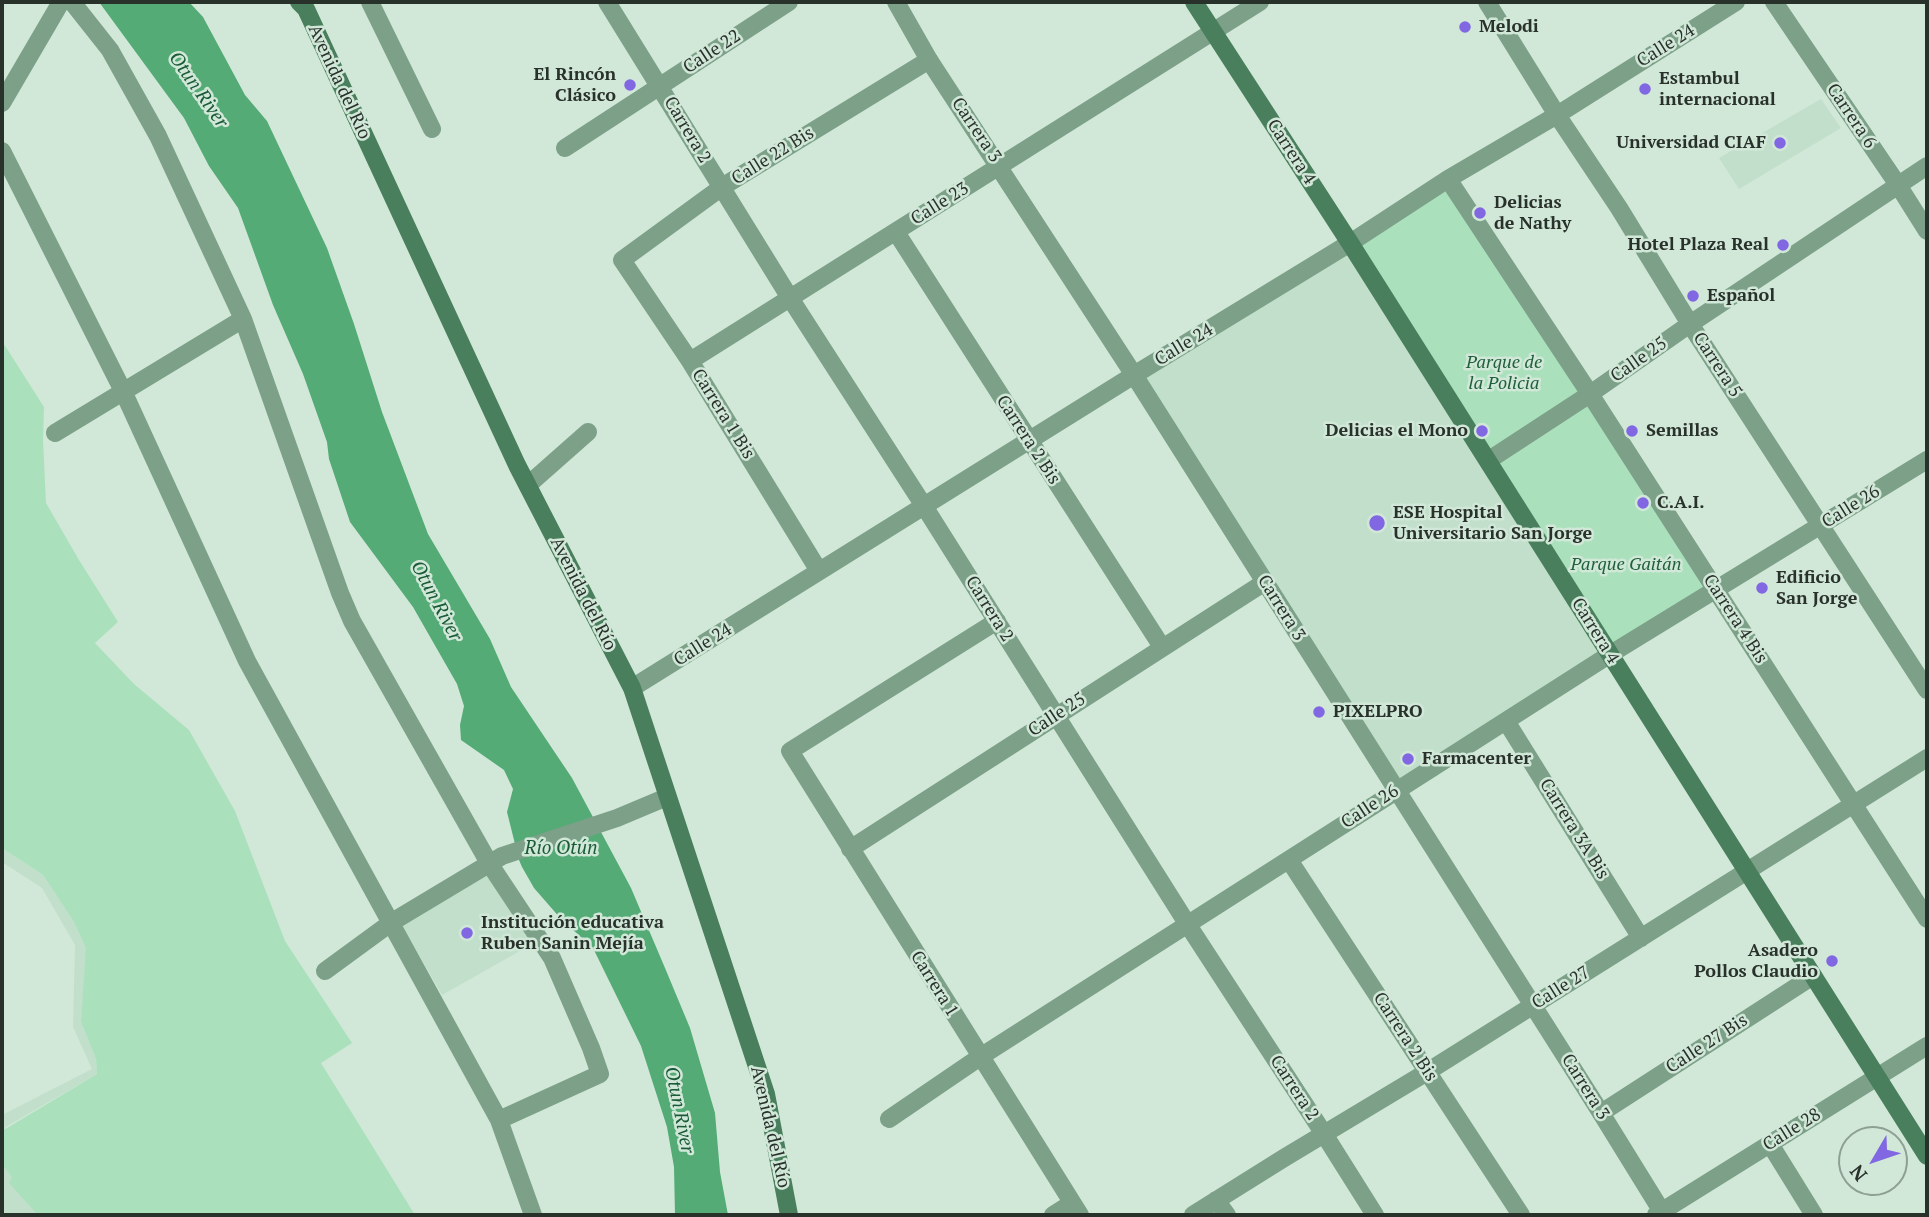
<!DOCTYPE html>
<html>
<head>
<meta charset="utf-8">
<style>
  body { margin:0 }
  #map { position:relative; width:1929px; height:1217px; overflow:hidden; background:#d1e8d8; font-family:"PT Serif",serif }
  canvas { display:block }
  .frame { position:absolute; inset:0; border:4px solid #29312b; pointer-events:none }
  .north { position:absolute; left:1838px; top:1126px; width:70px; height:70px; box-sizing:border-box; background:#d1e8d8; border:2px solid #8e9f93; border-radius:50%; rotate:231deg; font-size:19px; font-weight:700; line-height:28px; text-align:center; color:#29312b }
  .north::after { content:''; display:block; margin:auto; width:24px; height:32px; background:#8167e2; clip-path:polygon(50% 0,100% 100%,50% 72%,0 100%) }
</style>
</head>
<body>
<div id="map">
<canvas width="1929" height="1217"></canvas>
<div class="frame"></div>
<div class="north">N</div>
</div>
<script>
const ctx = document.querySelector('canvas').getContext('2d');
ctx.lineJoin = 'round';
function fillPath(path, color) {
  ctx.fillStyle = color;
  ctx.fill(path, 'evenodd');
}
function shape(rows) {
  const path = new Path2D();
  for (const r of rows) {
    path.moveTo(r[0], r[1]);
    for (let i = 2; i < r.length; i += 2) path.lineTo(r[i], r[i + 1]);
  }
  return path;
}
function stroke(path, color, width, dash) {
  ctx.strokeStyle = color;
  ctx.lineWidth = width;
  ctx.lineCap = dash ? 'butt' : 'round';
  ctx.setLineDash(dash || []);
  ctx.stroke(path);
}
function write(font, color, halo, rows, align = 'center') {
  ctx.font = font + ' "PT Serif",serif';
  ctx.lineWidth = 5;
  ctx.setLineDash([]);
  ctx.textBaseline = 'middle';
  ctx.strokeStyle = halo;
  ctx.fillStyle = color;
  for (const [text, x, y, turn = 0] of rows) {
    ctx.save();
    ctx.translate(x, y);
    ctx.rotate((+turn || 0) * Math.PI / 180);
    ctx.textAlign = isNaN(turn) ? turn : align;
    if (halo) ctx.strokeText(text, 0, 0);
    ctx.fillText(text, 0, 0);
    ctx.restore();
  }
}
fillPath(shape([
  [1821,99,1841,128,1739,189,1719,158],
  [1350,243,1609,655,1396,791,1134,375],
  [2,848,43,875,74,922,87,949,81,1022,96,1059,97,1074,4,1128,155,1215,2,1215,2,1115,92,1069,73,1027,75,945,42,888,2,862],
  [492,870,534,943,442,995,400,922]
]), '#c1dfca');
fillPath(shape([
  [1448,179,1715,589,1609,655,1350,243],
  [2,341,44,407,43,440,46,503,79,560,118,622,95,643,134,684,189,730,235,811,285,941,352,1043,321,1063,415,1215,38,1215,9,1183,12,1177,2,1164,2,1131,97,1074,96,1059,81,1022,86,948,74,922,43,875,2,848]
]), '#abe0bc');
fillPath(shape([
  [99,2,189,2,203,17,245,95,267,121,327,248,354,324,382,412,428,534,490,639,511,687,572,778,631,888,665,968,690,1028,715,1113,720,1172,728,1215,675,1215,674,1167,667,1127,641,1046,593,948,561,919,534,888,522,867,519,860,507,812,513,789,504,770,461,740,460,725,464,706,457,684,413,607,350,522,329,459,327,442,303,374,273,305,238,208,209,166,184,118]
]), '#54ab76');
stroke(shape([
  [72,2,110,50,158,136,243,319,340,593,352,621,489,863,552,958,591,1048,600,1074,499,1120],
  [370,2,432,129],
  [607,2,790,298,924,506,1188,925,1324,1134,1375,1215],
  [1487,2,1557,115,1619,208,1690,324,1927,690],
  [1774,2,1898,185,1927,231],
  [2,103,61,2],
  [565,148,789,2],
  [2,151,123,391,247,661,499,1120,533,1215],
  [1448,179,1590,394,1927,919],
  [896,232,1162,647],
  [690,361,1260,2],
  [55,433,243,319],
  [1489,460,1590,394,1690,324,1927,166],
  [528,485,588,432],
  [819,571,690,361,622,260,722,187,929,60],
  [997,621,790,751,1080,1215],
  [632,688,1134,375,1350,243,1448,179,1557,115,1736,2],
  [1506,721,1641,938],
  [850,849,1265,582],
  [1289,860,1521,1215],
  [325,971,392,922,502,856,617,818,667,797],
  [1601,1113,1813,976],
  [889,1119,980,1057,1609,655,1927,460],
  [1770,1144,1814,1215],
  [1216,1200,1227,1215],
  [1053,1215,1072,1203],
  [1193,1215,1284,1158,1427,1072,1927,758],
  [1656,1215,1927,1046]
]), '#7ca088', 18);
stroke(shape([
  [896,2,929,60,1134,375,1601,1113,1664,1215]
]), '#7ca088', 18);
stroke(shape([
  [299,2,306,9,517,465,632,688,766,1094,789,1215],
  [1194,2,1350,243,1927,1156]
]), '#497f5d', 18);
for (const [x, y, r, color] of [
  [1465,27,7,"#8167e2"],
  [630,85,7,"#8167e2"],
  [1645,89,7,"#8167e2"],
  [1780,143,7,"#8167e2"],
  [1480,213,7,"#8167e2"],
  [1783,245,7,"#8167e2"],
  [1693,296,7,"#8167e2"],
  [1482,431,7,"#8167e2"],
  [1632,431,7,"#8167e2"],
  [1643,503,7,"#8167e2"],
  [1377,523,9,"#8167e2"],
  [1762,588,7,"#8167e2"],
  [1319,712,7,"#8167e2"],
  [1408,759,7,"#8167e2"],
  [467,933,7,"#8167e2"],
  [1832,961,7,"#8167e2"]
]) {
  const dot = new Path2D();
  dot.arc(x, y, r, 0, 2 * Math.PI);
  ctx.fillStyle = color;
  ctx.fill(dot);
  stroke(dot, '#d1e8d8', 2.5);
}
write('bold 18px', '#29312b', '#d1e8d8', [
  ["Melodi",1479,27],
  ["El Rincón",616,75,"right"],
  ["Clásico",616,96,"right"],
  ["Estambul",1659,79],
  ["internacional",1659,100],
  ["Universidad CIAF",1766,143,"right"],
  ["Delicias",1494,203],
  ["de Nathy",1494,224],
  ["Hotel Plaza Real",1769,245,"right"],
  ["Español",1707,296],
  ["Delicias el Mono",1468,431,"right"],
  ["Semillas",1646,431],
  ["C.A.I.",1657,503],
  ["ESE Hospital",1393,513],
  ["Universitario San Jorge",1393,534],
  ["Edificio",1776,578],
  ["San Jorge",1776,599],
  ["PIXELPRO",1333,712],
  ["Farmacenter",1422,759],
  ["Institución educativa",481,923],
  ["Ruben Sanin Mejía",481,944],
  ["Asadero",1818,951,"right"],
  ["Pollos Claudio",1818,972,"right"]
], 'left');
write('18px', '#29312b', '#d1e8d8', [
  ["Calle 24",1666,46,-32],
  ["Calle 22",712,52,-33],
  ["Avenida del Río",339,82,65],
  ["Carrera 6",1851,116,56],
  ["Carrera 2",687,130,59],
  ["Carrera 3",976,130,56],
  ["Carrera 4",1291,152,57],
  ["Calle 22 Bis",773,156,-32],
  ["Calle 23",940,204,-32],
  ["Calle 24",1184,345,-31],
  ["Calle 25",1639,360,-35],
  ["Carrera 5",1717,365,57],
  ["Carrera 1 Bis",723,414,58],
  ["Carrera 2 Bis",1028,440,57],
  ["Calle 26",1851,507,-32],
  ["Avenida del Río",583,594,63],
  ["Carrera 3",1281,608,58],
  ["Carrera 2",989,609,58],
  ["Carrera 4 Bis",1735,619,57],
  ["Carrera 4",1595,631,58],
  ["Calle 24",703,645,-32],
  ["Calle 25",1057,715,-33],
  ["Calle 26",1370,807,-33],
  ["Carrera 3A Bis",1574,829,58],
  ["Carrera 1",934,984,58],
  ["Calle 27",1561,988,-32],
  ["Carrera 2 Bis",1405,1037,57],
  ["Calle 27 Bis",1707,1044,-33],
  ["Carrera 3",1585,1087,58],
  ["Carrera 2",1294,1088,57],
  ["Avenida del Río",770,1127,77],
  ["Calle 28",1792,1130,-32]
]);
write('italic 18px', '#1f5f3b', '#d1e8d8', [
  ["Parque de",1504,363],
  ["la Policia",1504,384],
  ["Parque Gaitán",1626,565]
]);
write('italic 19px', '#1a5a37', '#d1e8d8', [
  ["Otun River",198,90,55],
  ["Otun River",436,601,62],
  ["Río Otún",561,849],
  ["Otun River",679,1110,79]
]);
</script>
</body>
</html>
